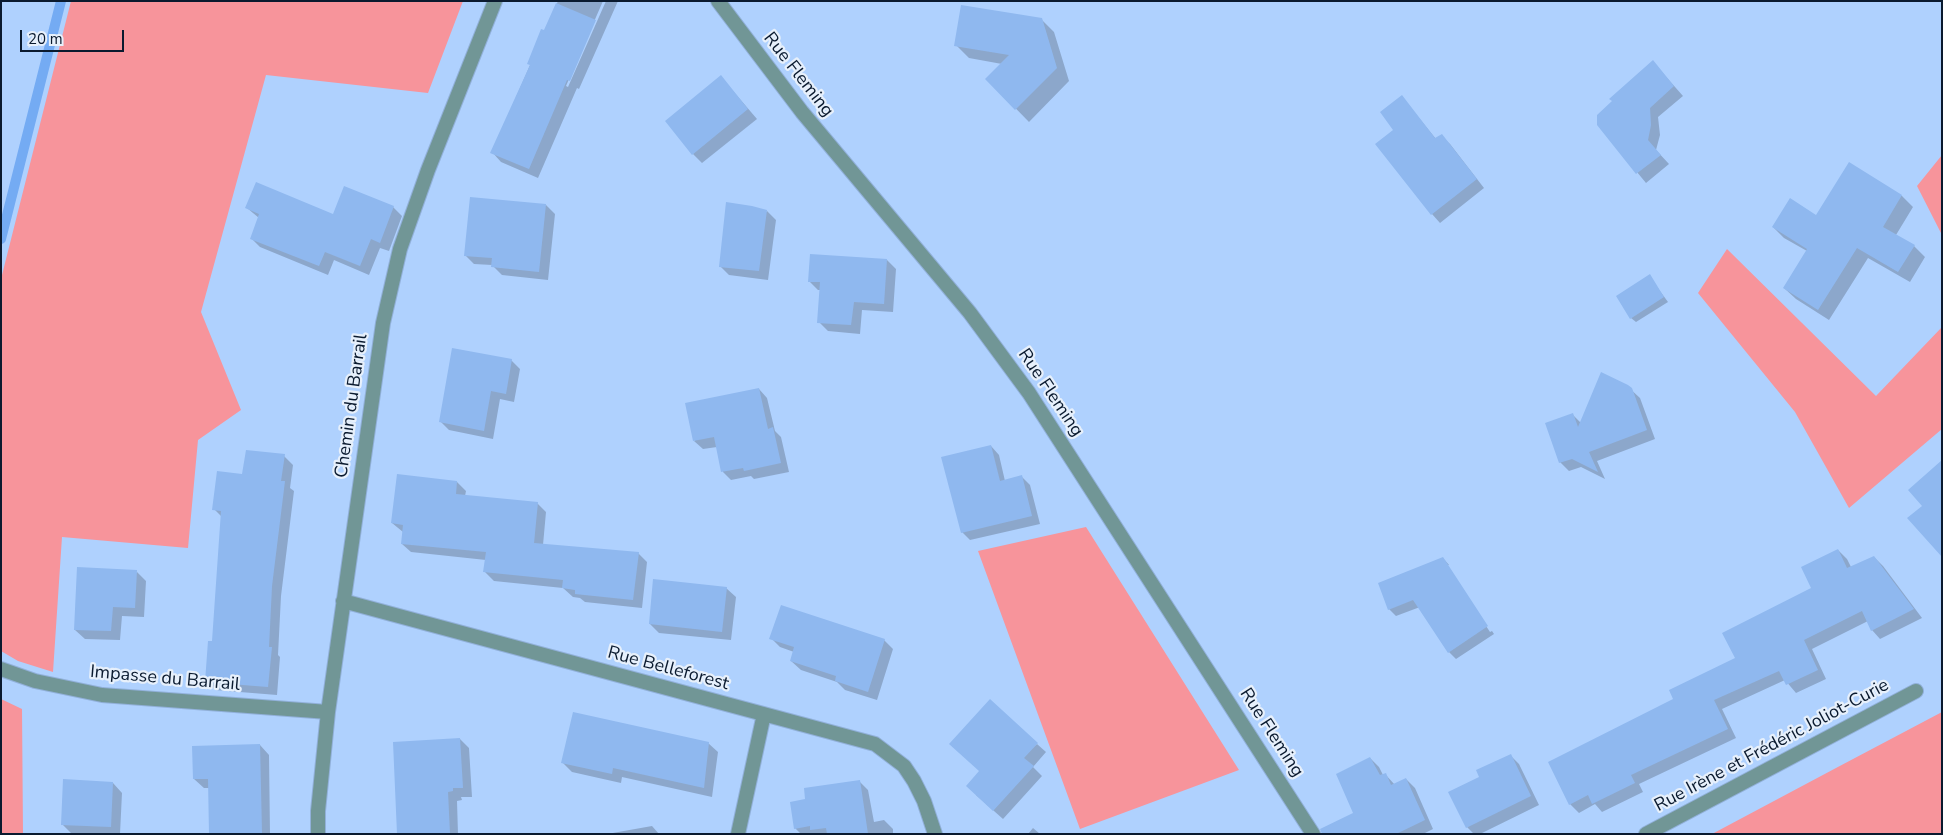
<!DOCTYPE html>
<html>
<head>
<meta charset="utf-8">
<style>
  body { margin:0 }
  #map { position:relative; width:1943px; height:835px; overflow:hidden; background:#afd1fe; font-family:"Nunito Sans",sans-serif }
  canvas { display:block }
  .frame { position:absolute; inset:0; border:2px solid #0a1a2f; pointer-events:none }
  .scale { position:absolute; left:20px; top:30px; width:104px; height:22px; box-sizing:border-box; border:2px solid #0a1a2f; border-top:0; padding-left:6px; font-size:15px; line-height:18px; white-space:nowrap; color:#0a1a2f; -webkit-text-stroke:4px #e7f0fb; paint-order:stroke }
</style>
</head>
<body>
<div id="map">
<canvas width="1943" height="835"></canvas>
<div class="frame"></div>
<div class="scale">20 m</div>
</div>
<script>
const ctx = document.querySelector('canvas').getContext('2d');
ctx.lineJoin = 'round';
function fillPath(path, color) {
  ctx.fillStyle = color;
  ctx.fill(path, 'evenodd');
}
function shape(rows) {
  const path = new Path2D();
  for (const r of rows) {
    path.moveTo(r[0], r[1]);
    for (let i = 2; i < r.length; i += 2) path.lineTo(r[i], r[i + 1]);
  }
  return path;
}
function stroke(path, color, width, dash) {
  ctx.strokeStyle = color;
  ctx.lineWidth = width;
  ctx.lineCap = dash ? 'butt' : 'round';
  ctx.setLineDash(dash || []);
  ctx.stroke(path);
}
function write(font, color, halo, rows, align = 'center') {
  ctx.font = font + ' "Nunito Sans",sans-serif';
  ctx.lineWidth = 4.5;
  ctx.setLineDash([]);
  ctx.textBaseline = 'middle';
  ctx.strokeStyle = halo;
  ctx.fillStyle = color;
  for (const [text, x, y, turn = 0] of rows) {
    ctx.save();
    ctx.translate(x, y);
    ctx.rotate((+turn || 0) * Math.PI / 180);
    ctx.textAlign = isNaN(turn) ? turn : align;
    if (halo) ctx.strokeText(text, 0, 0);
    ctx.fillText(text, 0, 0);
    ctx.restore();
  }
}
fillPath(shape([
  [71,1,463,1,428,93,266,75,201,312,241,410,198,440,188,548,62,537,53,672,18,661,1,651,1,279],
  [1942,155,1942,235,1917,186],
  [1727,249,1876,396,1942,327,1942,429,1849,508,1795,412,1698,293],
  [1086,527,1239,770,1080,829,978,551],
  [1,699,22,709,23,834,1,834],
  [1942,712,1942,834,1712,834,1836,768]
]), '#f7949b');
fillPath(shape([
  [558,1,603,1,566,86,568,87,606,1,618,1,579,89,577,88,538,178,501,162,492,152],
  [1041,19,1054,32,1069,81,1029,122,987,79,1002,64,969,58,956,45],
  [1653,62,1683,96,1658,117,1660,135,1656,150,1669,164,1646,183,1598,125],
  [721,77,757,119,702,163,693,154],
  [1402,97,1436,139,1441,136,1450,144,1484,188,1440,223,1432,214],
  [1850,164,1902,196,1913,207,1896,235,1914,246,1925,257,1910,282,1868,258,1829,320,1796,299,1784,288,1807,251,1784,238,1773,227,1817,216],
  [546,205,555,214,548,280,502,275,492,265,474,264,465,255],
  [393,207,402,216,389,251,380,248,369,275,334,260,328,275,260,247,251,238,259,218,247,208,334,215],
  [767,211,776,220,768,280,729,275,720,266],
  [887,260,896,269,893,312,862,310,860,334,828,331,819,322,821,290,818,290,809,281],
  [1649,276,1668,302,1636,322,1631,318],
  [511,360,520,369,514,402,500,399,493,439,449,430,440,421],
  [1627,386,1640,398,1655,439,1597,461,1605,479,1581,467,1569,471,1560,462,1572,414,1581,423],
  [759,389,767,398,775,431,781,437,789,472,754,479,751,476,731,480,723,472,717,447,703,449,694,441],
  [991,446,999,455,1005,481,1022,477,1030,485,1040,524,970,540,962,532],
  [284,456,293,465,290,488,294,491,281,596,278,655,280,657,277,695,215,690,206,681,213,642,222,517,214,509,243,475],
  [457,482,466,491,465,496,537,503,546,512,543,545,638,553,647,562,642,608,585,602,580,598,573,597,563,588,494,581,485,572,486,560,411,552,402,544,403,532,392,523],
  [1838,550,1847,559,1851,567,1874,557,1883,566,1922,618,1880,639,1872,630,1868,621,1812,649,1826,679,1796,693,1785,680,1722,709,1736,738,1639,784,1643,792,1602,812,1595,804,1579,813,1570,804,1675,700,1737,659,1813,588],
  [1443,558,1449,565,1446,565,1490,632,1492,631,1494,634,1456,659,1449,652,1420,607,1396,616,1389,609],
  [137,572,146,581,144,617,122,616,120,640,85,639,75,630],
  [726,588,736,597,731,640,659,633,650,624],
  [771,638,884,640,893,649,877,700,845,690,837,682,801,670,791,661,794,652,780,647],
  [460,739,469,748,472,797,461,797,462,800,457,801,458,834,399,834],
  [708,743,718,752,712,797,622,777,621,783,572,772,563,763],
  [1037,744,1046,752,1033,767,1042,776,1003,819,976,795],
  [260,745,269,755,270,834,211,834,209,788,204,788,194,779],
  [1510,755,1519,764,1539,805,1480,834,1474,834,1467,827],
  [1370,758,1379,767,1383,775,1385,774,1395,785,1406,779,1415,788,1433,829,1423,834,1361,834,1354,814],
  [859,781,868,790,874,822,884,820,893,829,893,834,801,834,795,828,806,800],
  [113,783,122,793,120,834,72,834,62,824],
  [652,826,659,834,607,834],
  [1033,828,1040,834,1028,834]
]), '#0003');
stroke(shape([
  [1,239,61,1]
]), '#74abf3', 10);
fillPath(shape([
  [556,3,596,20,570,81,567,80,529,169,490,153,530,65,527,64,541,29,544,30],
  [961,5,1042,18,1057,68,1015,110,985,79,1009,55,954,46],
  [1653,60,1674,86,1650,108,1651,125,1648,140,1661,155,1636,174,1597,125,1597,115,1612,101,1609,99],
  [721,75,748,109,692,155,665,121],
  [1402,95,1435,138,1442,134,1477,179,1431,215,1375,144,1393,130,1380,112],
  [1849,162,1902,195,1883,227,1915,245,1898,272,1857,248,1818,310,1783,288,1807,249,1772,227,1790,198,1816,215],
  [256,182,333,214,344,186,394,206,380,243,371,239,360,266,325,252,319,266,250,239,259,214,245,208],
  [470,197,546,204,539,272,491,267,492,258,464,256],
  [726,202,752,206,767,210,759,271,719,267],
  [810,254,887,259,884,304,854,302,851,325,817,323,820,282,808,282],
  [1650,274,1664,297,1630,319,1616,296],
  [452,348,512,359,506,394,491,391,484,431,439,422],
  [1601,372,1628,385,1632,388,1647,430,1589,452,1598,472,1572,459,1559,463,1545,423,1573,413,1578,427],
  [759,388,768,429,773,427,781,463,744,471,743,468,721,472,714,437,693,441,685,403],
  [991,445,1000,481,1022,475,1032,516,961,533,941,457],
  [246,450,285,454,281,481,285,481,272,586,269,647,272,647,268,687,205,682,208,641,212,641,221,511,212,510,217,471,242,474],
  [1942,460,1942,557,1907,518,1922,506,1908,490],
  [397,474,457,481,456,494,538,502,534,543,639,552,633,600,575,594,575,590,562,588,563,580,483,572,486,552,401,544,403,525,391,523],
  [1838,549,1847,568,1874,556,1914,609,1871,631,1862,611,1804,640,1818,670,1786,685,1779,671,1714,700,1728,729,1631,775,1635,783,1592,804,1588,795,1569,805,1548,762,1673,699,1669,690,1735,658,1722,633,1811,588,1801,567],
  [1443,557,1488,626,1448,653,1413,600,1388,610,1378,583],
  [77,567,137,570,135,608,113,607,111,631,74,630],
  [653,579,727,587,722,632,649,624],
  [781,605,885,639,868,692,835,681,836,676,790,661,794,647,769,639],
  [990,699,1038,743,1024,758,1034,766,993,811,966,786,979,771,949,744],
  [573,712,709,742,704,788,613,768,612,774,561,763],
  [460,738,463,788,453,788,453,791,448,792,450,834,397,834,393,742],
  [260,744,262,834,209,834,208,779,193,779,192,746],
  [1511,754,1531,796,1466,828,1448,792,1479,777,1476,770],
  [1370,757,1380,775,1386,773,1391,785,1406,778,1425,820,1396,834,1322,834,1320,829,1353,813,1336,774],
  [63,779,113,782,111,827,61,825],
  [860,780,868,834,827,834,826,828,810,830,810,826,794,829,790,802,805,799,804,788]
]), '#8fb8ef');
const minor = shape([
  [718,1,802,112,970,313,1029,393,1313,834],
  [343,601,875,744,904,766,914,781,924,801,935,834],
  [1,669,35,681,102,695,328,712],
  [318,834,318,811,328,712,383,323,400,249,428,170,495,1],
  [738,834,764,714],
  [1646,834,1916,691]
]);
stroke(minor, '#91b0d9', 16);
stroke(minor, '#719696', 14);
write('18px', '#0a1a2f', '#e7f0fb', [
  ["Rue Fleming",798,75,52],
  ["Rue Fleming",1050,393,56],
  ["Chemin du Barrail",352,406,-82],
  ["Rue Belleforest",668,669,15],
  ["Impasse du Barrail",165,679,5],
  ["Rue Fleming",1271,733,57],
  ["Rue Irène et Frédéric Joliot-Curie",1772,746,-28]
]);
</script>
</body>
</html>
